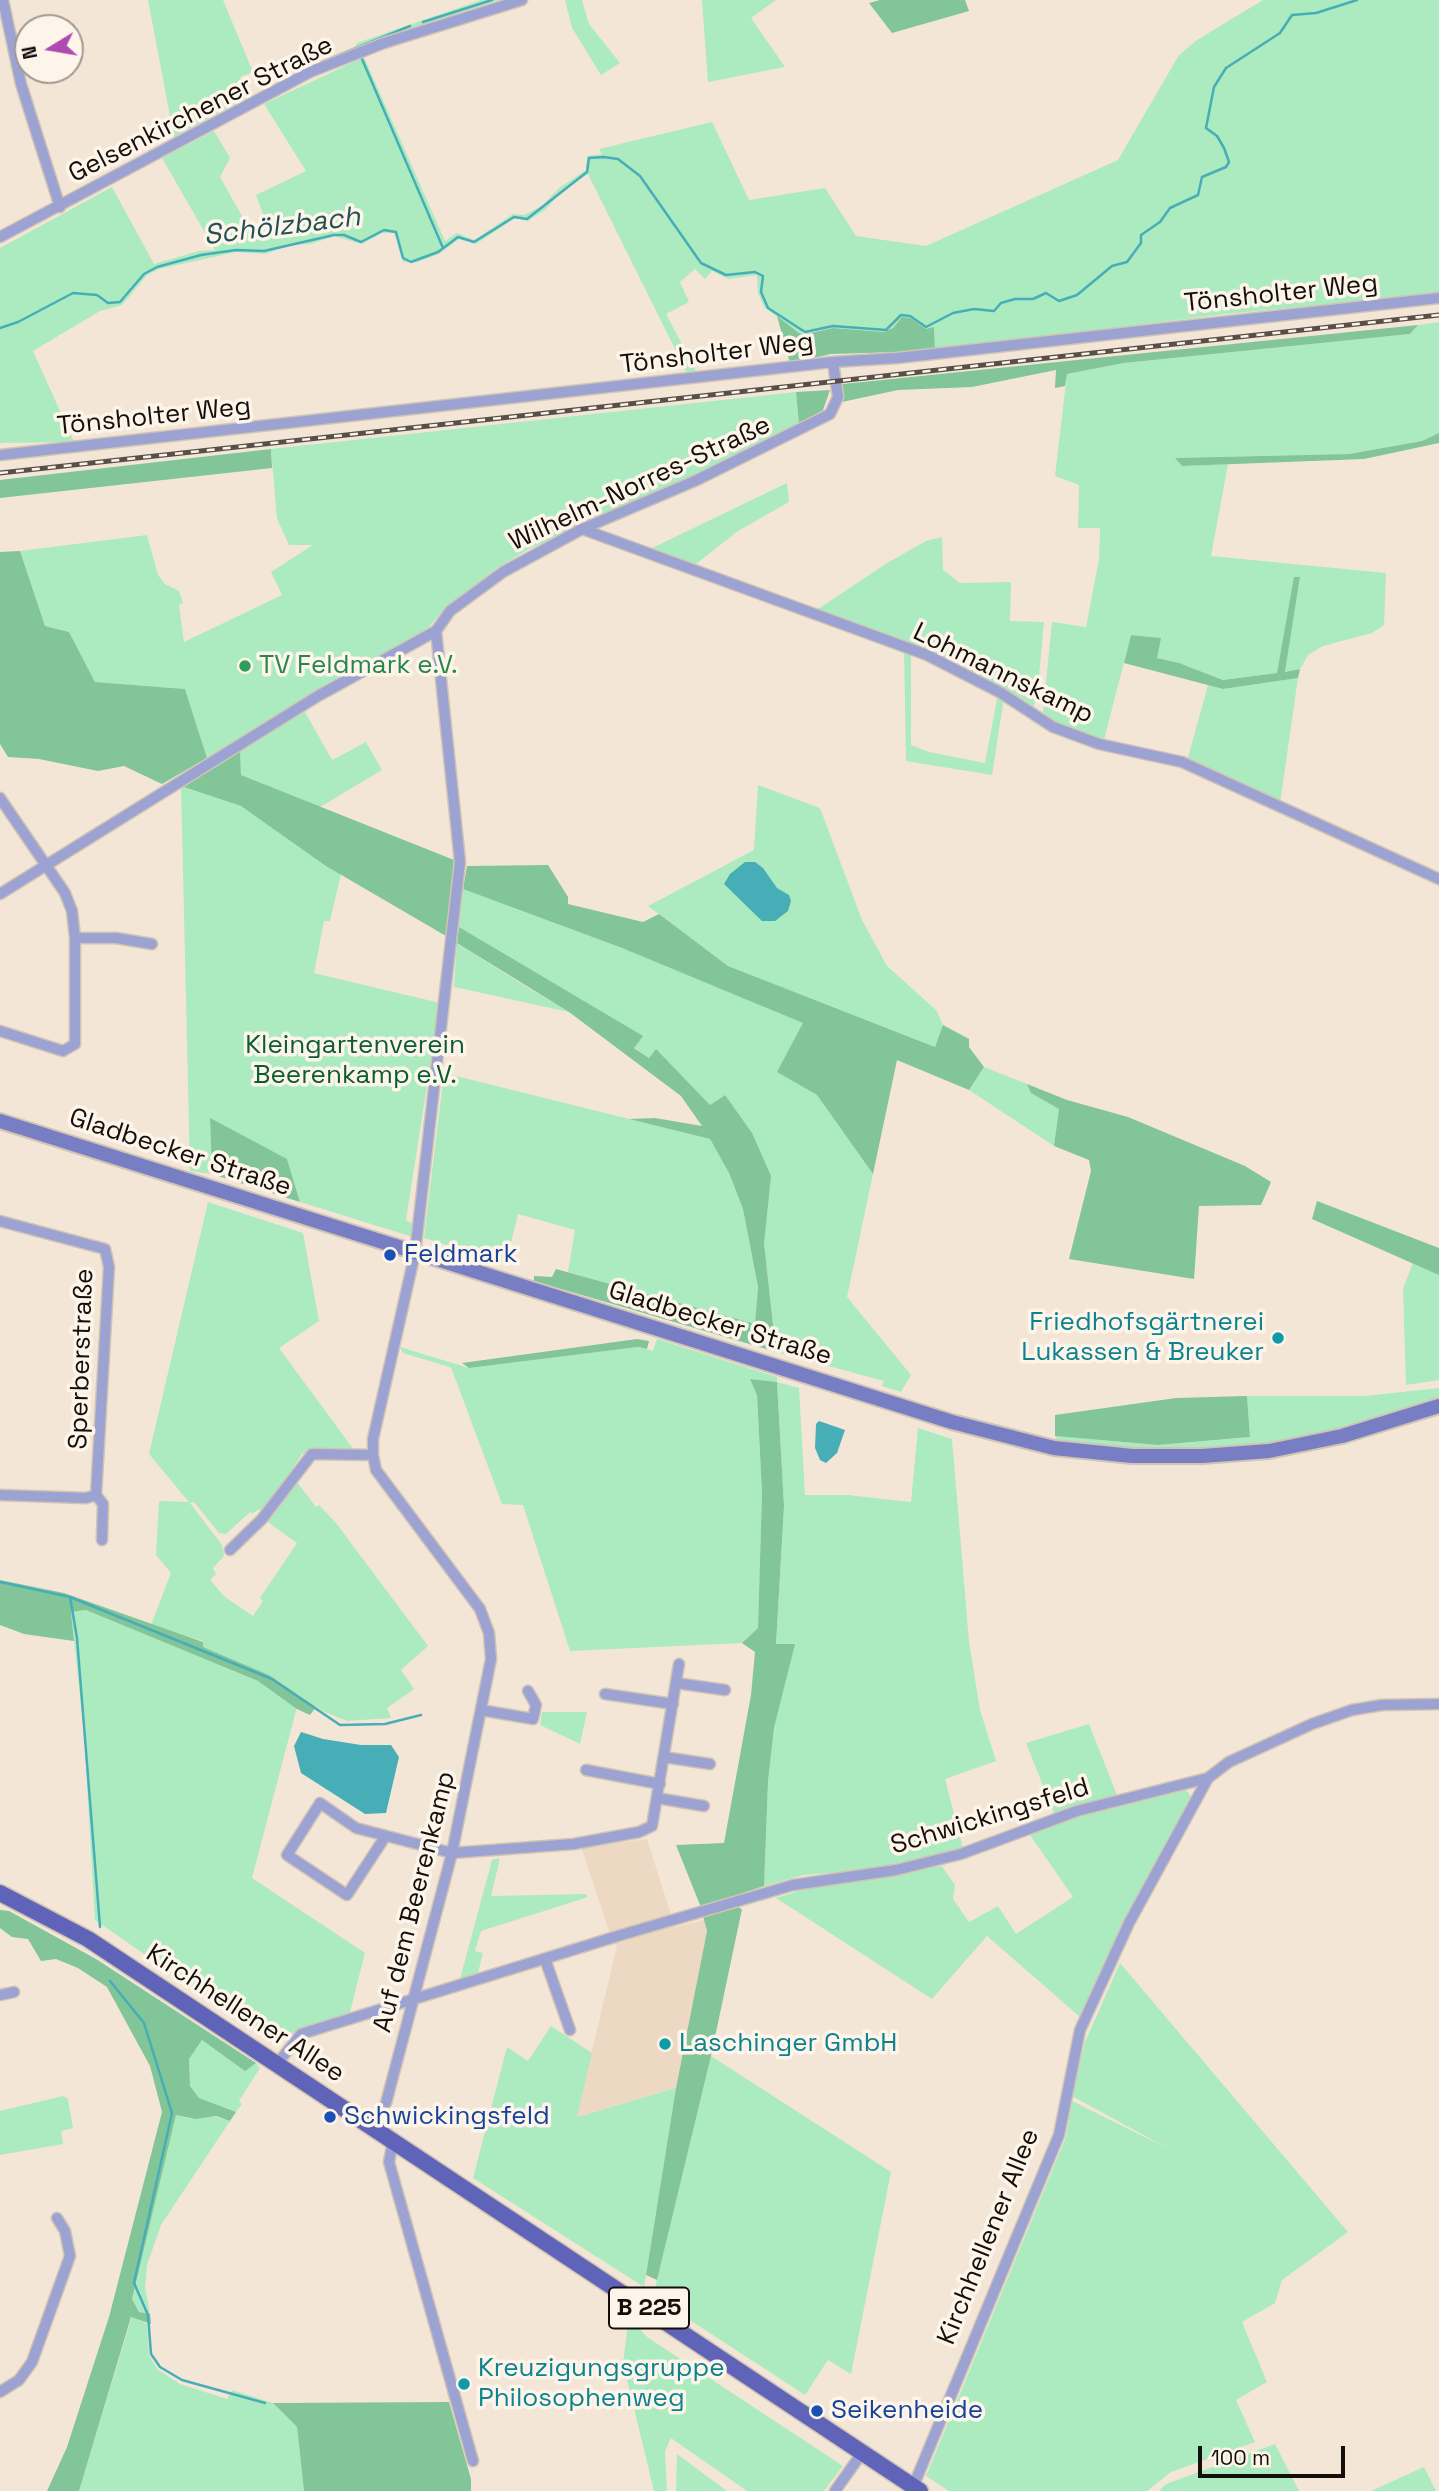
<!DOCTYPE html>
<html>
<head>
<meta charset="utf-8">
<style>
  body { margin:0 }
  #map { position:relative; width:1439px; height:2491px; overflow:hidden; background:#f4e6d6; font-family:"Space Grotesk",sans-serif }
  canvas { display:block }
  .north { position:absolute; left:14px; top:14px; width:70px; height:70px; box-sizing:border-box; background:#fdf4ea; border:2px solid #a09890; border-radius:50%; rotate:259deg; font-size:19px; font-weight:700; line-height:28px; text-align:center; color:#140f0a }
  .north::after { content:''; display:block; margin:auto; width:24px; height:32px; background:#ad4bb2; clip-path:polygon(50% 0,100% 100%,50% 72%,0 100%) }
  .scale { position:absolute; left:1198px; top:2446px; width:147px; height:32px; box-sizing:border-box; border:4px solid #140f0a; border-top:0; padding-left:9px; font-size:21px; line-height:24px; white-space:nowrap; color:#140f0a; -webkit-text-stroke:5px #fdf4ea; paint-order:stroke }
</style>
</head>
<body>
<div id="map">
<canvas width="1439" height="2491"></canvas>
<div class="north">N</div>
<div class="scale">100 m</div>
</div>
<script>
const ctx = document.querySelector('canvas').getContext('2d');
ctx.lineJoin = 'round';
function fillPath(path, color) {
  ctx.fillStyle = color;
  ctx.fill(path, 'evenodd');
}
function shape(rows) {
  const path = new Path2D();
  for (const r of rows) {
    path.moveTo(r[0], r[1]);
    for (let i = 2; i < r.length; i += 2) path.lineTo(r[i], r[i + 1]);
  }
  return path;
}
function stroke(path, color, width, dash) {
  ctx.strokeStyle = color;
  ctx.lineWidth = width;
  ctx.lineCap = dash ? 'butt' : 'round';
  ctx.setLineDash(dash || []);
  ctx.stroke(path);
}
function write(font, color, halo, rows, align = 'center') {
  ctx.font = font + ' "Space Grotesk",sans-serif';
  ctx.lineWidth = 7;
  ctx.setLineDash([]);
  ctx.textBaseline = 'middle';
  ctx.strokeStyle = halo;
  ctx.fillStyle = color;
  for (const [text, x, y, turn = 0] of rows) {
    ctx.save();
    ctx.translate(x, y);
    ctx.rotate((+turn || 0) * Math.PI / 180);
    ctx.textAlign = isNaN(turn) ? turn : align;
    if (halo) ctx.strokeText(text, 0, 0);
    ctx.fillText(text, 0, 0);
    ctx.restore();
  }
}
fillPath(shape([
  [647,1839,675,1927,704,1920,707,1931,676,2088,576,2117,617,1946,610,1934,581,1847]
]), '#edd9c3');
fillPath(shape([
  [148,0,223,0,253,72,240,77,248,97,174,137],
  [481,0,499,0,406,30,353,52,357,43],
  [565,0,582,0,589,24,620,63,601,75,572,28],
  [702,0,776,0,751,18,785,67,708,82],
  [1263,0,1439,0,1439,294,1225,314,935,351,934,327,926,330,902,317,893,328,884,332,833,328,799,333,764,307,758,293,757,275,729,279,712,271,705,279,695,269,680,282,689,302,666,314,698,375,689,377,588,174,561,192,545,210,528,221,515,218,476,244,459,239,439,254,417,262,403,262,394,233,382,233,362,244,334,236,311,244,290,245,265,254,236,252,159,269,147,275,122,305,100,311,33,351,74,442,0,443,0,248,112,187,154,264,199,251,215,250,162,158,214,131,230,158,220,177,251,232,269,230,256,195,306,171,264,104,364,57,445,241,457,233,474,240,513,214,524,215,542,206,559,188,586,170,587,156,602,154,599,149,712,122,749,200,825,188,856,236,926,246,1118,160,1179,55,1197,40],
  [1439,322,1439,433,1422,441,1349,454,1176,458,1182,466,1228,464,1211,556,1386,573,1384,625,1372,633,1323,646,1308,655,1300,669,1285,672,1300,577,1277,673,1223,680,1179,663,1157,658,1160,638,1131,635,1104,740,1076,733,1051,721,1043,712,1052,622,1086,627,1099,559,1100,528,1078,528,1079,485,1055,476,1067,374,1124,363,1410,334,1418,325],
  [796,392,799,424,785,435,529,549,497,568,442,612,428,628,207,758,185,689,95,682,69,632,45,626,20,551,147,535,158,575,165,584,179,591,183,603,179,605,184,642,282,595,271,572,313,545,289,545,277,519,271,449],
  [787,483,789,502,738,531,691,568,648,550],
  [942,537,943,570,960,583,1011,582,1010,621,1044,622,1037,698,1033,707,1000,689,815,611,887,563,926,541],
  [904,650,911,652,911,745,929,752,985,763,998,694,1004,698,992,775,906,761],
  [1298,678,1280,803,1187,761,1208,685,1223,689],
  [305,712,332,760,366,742,382,770,320,807,241,775,240,750],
  [758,785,820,808,862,920,887,966,936,1010,943,1025,935,1047,728,966,648,906,754,850],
  [181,786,241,806,341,874,330,921,324,921,314,973,440,1003,406,1220,415,1225,413,1237,300,1202,287,1159,210,1119,212,1174,190,1171],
  [463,889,622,948,804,1023,778,1072,817,1095,873,1174,847,1297,911,1375,901,1392,882,1386,884,1381,780,1353,774,1334,764,1243,765,1218,725,1095,710,1105,656,1050,649,1058,634,1047,642,1036,459,927],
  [457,943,517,981,569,1012,454,987],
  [984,1067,1027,1084,1032,1093,1059,1109,1054,1146,969,1090],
  [444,1073,710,1139,729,1173,743,1209,758,1287,755,1325,568,1272,575,1230,518,1214,506,1263,424,1238],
  [208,1202,303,1233,319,1321,279,1348,354,1450,321,1450,302,1454,264,1512,259,1509,252,1514,250,1512,226,1534,219,1533,194,1502,190,1503,222,1545,224,1556,213,1568,216,1574,210,1580,225,1597,253,1616,263,1601,260,1598,297,1543,265,1520,294,1478,316,1507,319,1505,336,1523,428,1646,401,1670,414,1689,387,1708,391,1718,347,1721,322,1711,269,1675,202,1647,203,1641,151,1625,171,1573,156,1555,159,1501,189,1502,149,1454],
  [1413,1262,1439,1275,1439,1380,1406,1385,1403,1289],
  [657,1339,777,1377,777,1382,799,1388,805,1495,848,1495,911,1502,918,1428,952,1439,969,1642,980,1710,996,1761,945,1779,963,1848,870,1870,803,1875,764,1886,768,1781,774,1728,794,1645,776,1644,784,1506,777,1382,750,1379,757,1394,762,1492,758,1628,742,1643,570,1651,523,1505,502,1504,452,1370,450,1367,403,1353,400,1347,469,1368,638,1347,653,1351],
  [1439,1388,1439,1398,1374,1420,1316,1435,1245,1446,1136,1449,1058,1440,1055,1436,1158,1445,1242,1438,1250,1436,1247,1396,1365,1396],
  [86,1610,258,1681,297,1707,252,1878,365,1953,349,2016,277,2038,218,2005,95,1920,84,1733,71,1612],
  [542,1712,587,1712,580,1744,540,1725],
  [1089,1724,1117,1795,1054,1813,1026,1743],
  [1186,1790,1193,1799,1080,2017,987,1936,932,1999,776,1898,818,1885,844,1884,942,1866,955,1885,953,1899,969,1922,998,1906,1016,1934,1073,1897,1030,1835,1079,1816],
  [500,1858,491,1896,586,1894,588,1897,481,1931,475,1951,483,1953,478,1973,460,1979,492,1860],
  [1120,1963,1348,2232,1282,2280,1275,2303,1242,2322,1267,2382,1236,2400,1255,2442,1171,2472,1147,2491,949,2491,926,2476,1066,2137,1072,2101,1169,2149,1072,2096,1085,2042],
  [551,2026,592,2053,577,2117,676,2088,644,2287,473,2178,507,2047,528,2061],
  [202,2040,245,2070,256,2063,260,2068,239,2101,242,2104,236,2112,199,2098,190,2086,189,2059],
  [711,2056,891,2172,851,2374,828,2360,805,2395,653,2296],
  [63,2096,68,2099,73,2128,61,2131,63,2144,0,2155,0,2111],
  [176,2115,192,2119,212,2116,230,2121,161,2225,147,2265,145,2287,150,2314,139,2312,132,2299],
  [132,2316,147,2324,149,2355,157,2369,180,2384,227,2399,232,2390,273,2403,297,2427,304,2491,79,2491],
  [629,2316,647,2337,843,2466,824,2491,747,2491,671,2438,665,2451,667,2491,654,2491,623,2363],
  [1275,2444,1299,2491,1159,2491,1166,2484],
  [677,2454,727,2491,676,2491],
  [1424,2467,1436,2491,1371,2491]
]), '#aceac0');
fillPath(shape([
  [880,0,965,0,969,11,892,33,869,3],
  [777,316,799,333,805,334,833,328,884,332,893,328,902,317,910,318,926,329,934,327,935,351,831,354,790,363],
  [1418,325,1410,334,1124,363,1067,374,1065,386,1055,388,1056,370,972,387,898,390,842,402,843,384],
  [830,390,823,410,799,424,796,392],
  [1439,433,1439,443,1364,459,1182,466,1175,458,1349,454,1422,441],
  [271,449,272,468,0,498,0,480],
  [20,551,45,626,69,632,95,682,185,689,207,758,162,784,124,766,98,771,39,759,8,757,0,744,0,552],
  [1294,577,1300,577,1285,672,1300,669,1298,678,1223,689,1124,663,1131,635,1161,638,1157,658,1179,663,1223,680,1277,673],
  [240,750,241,775,454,860,446,936,326,866,241,806,181,786],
  [548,865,568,897,568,904,643,922,659,914,728,966,935,1047,943,1025,969,1039,969,1047,984,1067,969,1090,897,1060,873,1174,817,1095,777,1072,803,1023,622,948,463,889,467,866],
  [459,927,643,1036,634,1048,649,1058,656,1049,710,1105,725,1095,752,1133,771,1176,764,1243,774,1334,780,1353,534,1281,534,1276,552,1277,556,1269,755,1324,758,1287,743,1209,729,1173,710,1139,629,1119,655,1118,702,1126,681,1096,569,1012,457,943],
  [1027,1084,1067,1100,1128,1117,1245,1166,1271,1182,1261,1205,1199,1206,1194,1279,1069,1259,1091,1171,1089,1160,1054,1146,1059,1109,1031,1093],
  [210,1118,287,1159,300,1202,212,1174],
  [1317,1201,1439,1248,1439,1275,1312,1219],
  [637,1339,649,1341,647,1349,638,1347,469,1368,462,1363],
  [750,1379,777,1382,784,1506,776,1644,795,1644,774,1728,768,1781,764,1886,740,1894,739,1908,742,1909,711,2056,657,2280,646,2275,676,2088,707,1931,700,1905,676,1845,724,1843,751,1695,755,1652,742,1643,758,1628,762,1492,757,1395],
  [1247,1396,1250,1437,1158,1445,1055,1436,1055,1415,1176,1398],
  [0,1580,64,1593,203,1642,203,1647,269,1675,316,1707,310,1715,297,1709,258,1681,86,1610,71,1612,74,1641,24,1634,0,1625],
  [0,1910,9,1911,96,1959,256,2063,245,2071,202,2040,189,2059,190,2086,199,2098,236,2112,230,2121,216,2116,195,2119,176,2115,132,2299,139,2312,150,2314,151,2324,131,2317,79,2491,47,2491,67,2447,109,2317,162,2112,150,2066,107,1987,78,1968,56,1959,41,1961,28,1939,12,1937,0,1928],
  [449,2402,471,2479,471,2491,304,2491,297,2427,273,2403]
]), '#81c598');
fillPath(shape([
  [745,862,755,862,763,868,777,888,789,895,791,901,788,911,775,921,762,921,724,884,730,874],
  [819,1421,845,1430,837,1453,826,1463,820,1460,815,1448,816,1424],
  [301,1732,323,1739,361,1745,391,1745,399,1757,386,1813,365,1814,301,1773,294,1746]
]), '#47aeb7');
stroke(shape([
  [423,22,492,0],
  [362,59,443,248],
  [312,66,410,26],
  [0,328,18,322,73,293,97,295,108,303,120,302,144,274,157,267,201,255,236,250,264,251,334,235,344,235,361,242,384,230,396,232,403,258,411,262,438,252,458,237,474,242,514,217,527,219,587,172,589,158,604,157,618,159,640,176,701,263,726,275,755,272,763,276,761,292,768,308,805,332,833,326,886,330,901,315,910,316,926,327,953,313,974,309,994,311,1001,303,1015,299,1033,299,1046,293,1059,301,1077,295,1112,266,1127,262,1141,243,1141,235,1160,222,1170,208,1198,195,1202,177,1226,167,1229,162,1224,148,1217,136,1206,128,1214,87,1226,68,1280,33,1292,15,1316,13,1357,0],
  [0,1582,70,1597,77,1638,100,1927],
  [70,1597,272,1679,340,1725,385,1724,421,1715],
  [110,1981,144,2023,172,2113,134,2283,148,2315,151,2354,160,2367,182,2380,265,2403]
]), '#47aeb7', 2.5);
const minor = shape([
  [3,0,21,84,60,207],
  [0,237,310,72,384,43,522,0],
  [0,455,833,362,897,358,1439,298],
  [582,529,927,655,1001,693,1053,727,1099,744,1182,762,1439,879],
  [0,798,65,893,72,911,75,938,75,1044,63,1051,0,1031],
  [0,894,318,696,436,631,450,611,503,572,582,529,697,480,830,414,838,397,833,362],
  [75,938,116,938,152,944],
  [0,1221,105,1249,109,1267,96,1495,86,1498,0,1495],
  [96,1495,103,1504,102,1540],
  [230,1550,262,1519,312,1454,373,1455],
  [676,1683,725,1690],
  [605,1694,673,1704],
  [481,1710,533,1719,536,1705,528,1691],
  [664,1757,710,1764],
  [586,1770,660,1784],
  [657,1798,704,1806],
  [385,1837,347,1895,287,1855,320,1803,356,1828,452,1853,574,1844,639,1832,652,1826,679,1664],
  [545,1959,570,2030],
  [0,1995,14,1992],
  [277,2064,301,2034,621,1935,793,1885,896,1870,961,1854,1077,1811,1208,1778,1229,1762,1312,1724,1352,1710,1382,1705,1439,1704],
  [386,2103,452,1853,491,1659,489,1633,480,1609,376,1470,373,1455,373,1439,415,1253,460,862,436,631],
  [393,2141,389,2162,473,2461],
  [0,2392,19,2380,32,2362,70,2256,65,2231,57,2218],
  [913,2487,1059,2135,1080,2030,1129,1923,1208,1778],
  [835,2491,862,2453]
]);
const secondary = shape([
  [0,1121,952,1422,1054,1448,1132,1456,1202,1456,1269,1451,1342,1436,1439,1406]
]);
const primary = shape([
  [0,1893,88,1939,920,2491]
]);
stroke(minor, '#d0c4b5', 13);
stroke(secondary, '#d0c4b5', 18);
stroke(primary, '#d0c4b5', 19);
stroke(minor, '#9ca2d2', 10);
stroke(secondary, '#787ec4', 14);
stroke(primary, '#6064b9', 16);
const rail = shape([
  [0,473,1439,315]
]);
stroke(rail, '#585048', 5);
stroke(rail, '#fdf4ea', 2.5, [8]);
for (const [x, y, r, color] of [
  [245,666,7,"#2e9e5b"],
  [390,1255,7,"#1a4fb4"],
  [1278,1338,7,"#0f9aa8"],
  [665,2044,7,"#0f9aa8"],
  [330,2117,7,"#1a4fb4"],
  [464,2384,7,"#0f9aa8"],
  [817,2411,7,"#1a4fb4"]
]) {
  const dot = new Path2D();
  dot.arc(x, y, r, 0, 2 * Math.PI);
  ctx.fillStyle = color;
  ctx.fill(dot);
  stroke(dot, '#fdf4ea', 2.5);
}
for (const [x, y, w] of [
  [649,2308,80]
]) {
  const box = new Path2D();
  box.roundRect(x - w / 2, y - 20.5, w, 41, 5);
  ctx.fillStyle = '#fdf4ea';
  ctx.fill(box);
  stroke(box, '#140f0a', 2);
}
write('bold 24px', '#140f0a', null, [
  ["B 225",649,2308]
]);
write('26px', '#140f0a', '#fdf4ea', [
  ["Gelsenkirchener Straße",201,110,-27],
  ["Tönsholter Weg",1281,294,-6],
  ["Tönsholter Weg",717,354,-7],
  ["Tönsholter Weg",154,417,-6],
  ["Wilhelm-Norres-Straße",640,484,-25],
  ["Lohmannskamp",1003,674,26],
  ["Gladbecker Straße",180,1153,18],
  ["Gladbecker Straße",720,1324,17],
  ["Sperberstraße",82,1359,-88],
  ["Schwickingsfeld",990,1817,-17],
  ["Auf dem Beerenkamp",415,1902,-76],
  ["Kirchhellener Allee",245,2014,33],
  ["Kirchhellener Allee",989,2237,-68]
]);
write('26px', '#27864d', '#fdf4ea', [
  ["TV Feldmark e.V.",259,666]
], 'left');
write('26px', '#0b5c33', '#fdf4ea', [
  ["Kleingartenverein",355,1046],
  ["Beerenkamp e.V.",355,1076]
]);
write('26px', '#164399', '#fdf4ea', [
  ["Feldmark",404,1255],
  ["Schwickingsfeld",344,2117],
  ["Seikenheide",831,2411]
], 'left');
write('26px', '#0d838f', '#fdf4ea', [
  ["Friedhofsgärtnerei",1264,1323,"right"],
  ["Lukassen & Breuker",1264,1353,"right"],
  ["Laschinger GmbH",679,2044],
  ["Kreuzigungsgruppe",478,2369],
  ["Philosophenweg",478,2399]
], 'left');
write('italic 28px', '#225054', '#fdf4ea', [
  ["Schölzbach",282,227,-7]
]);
</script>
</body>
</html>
